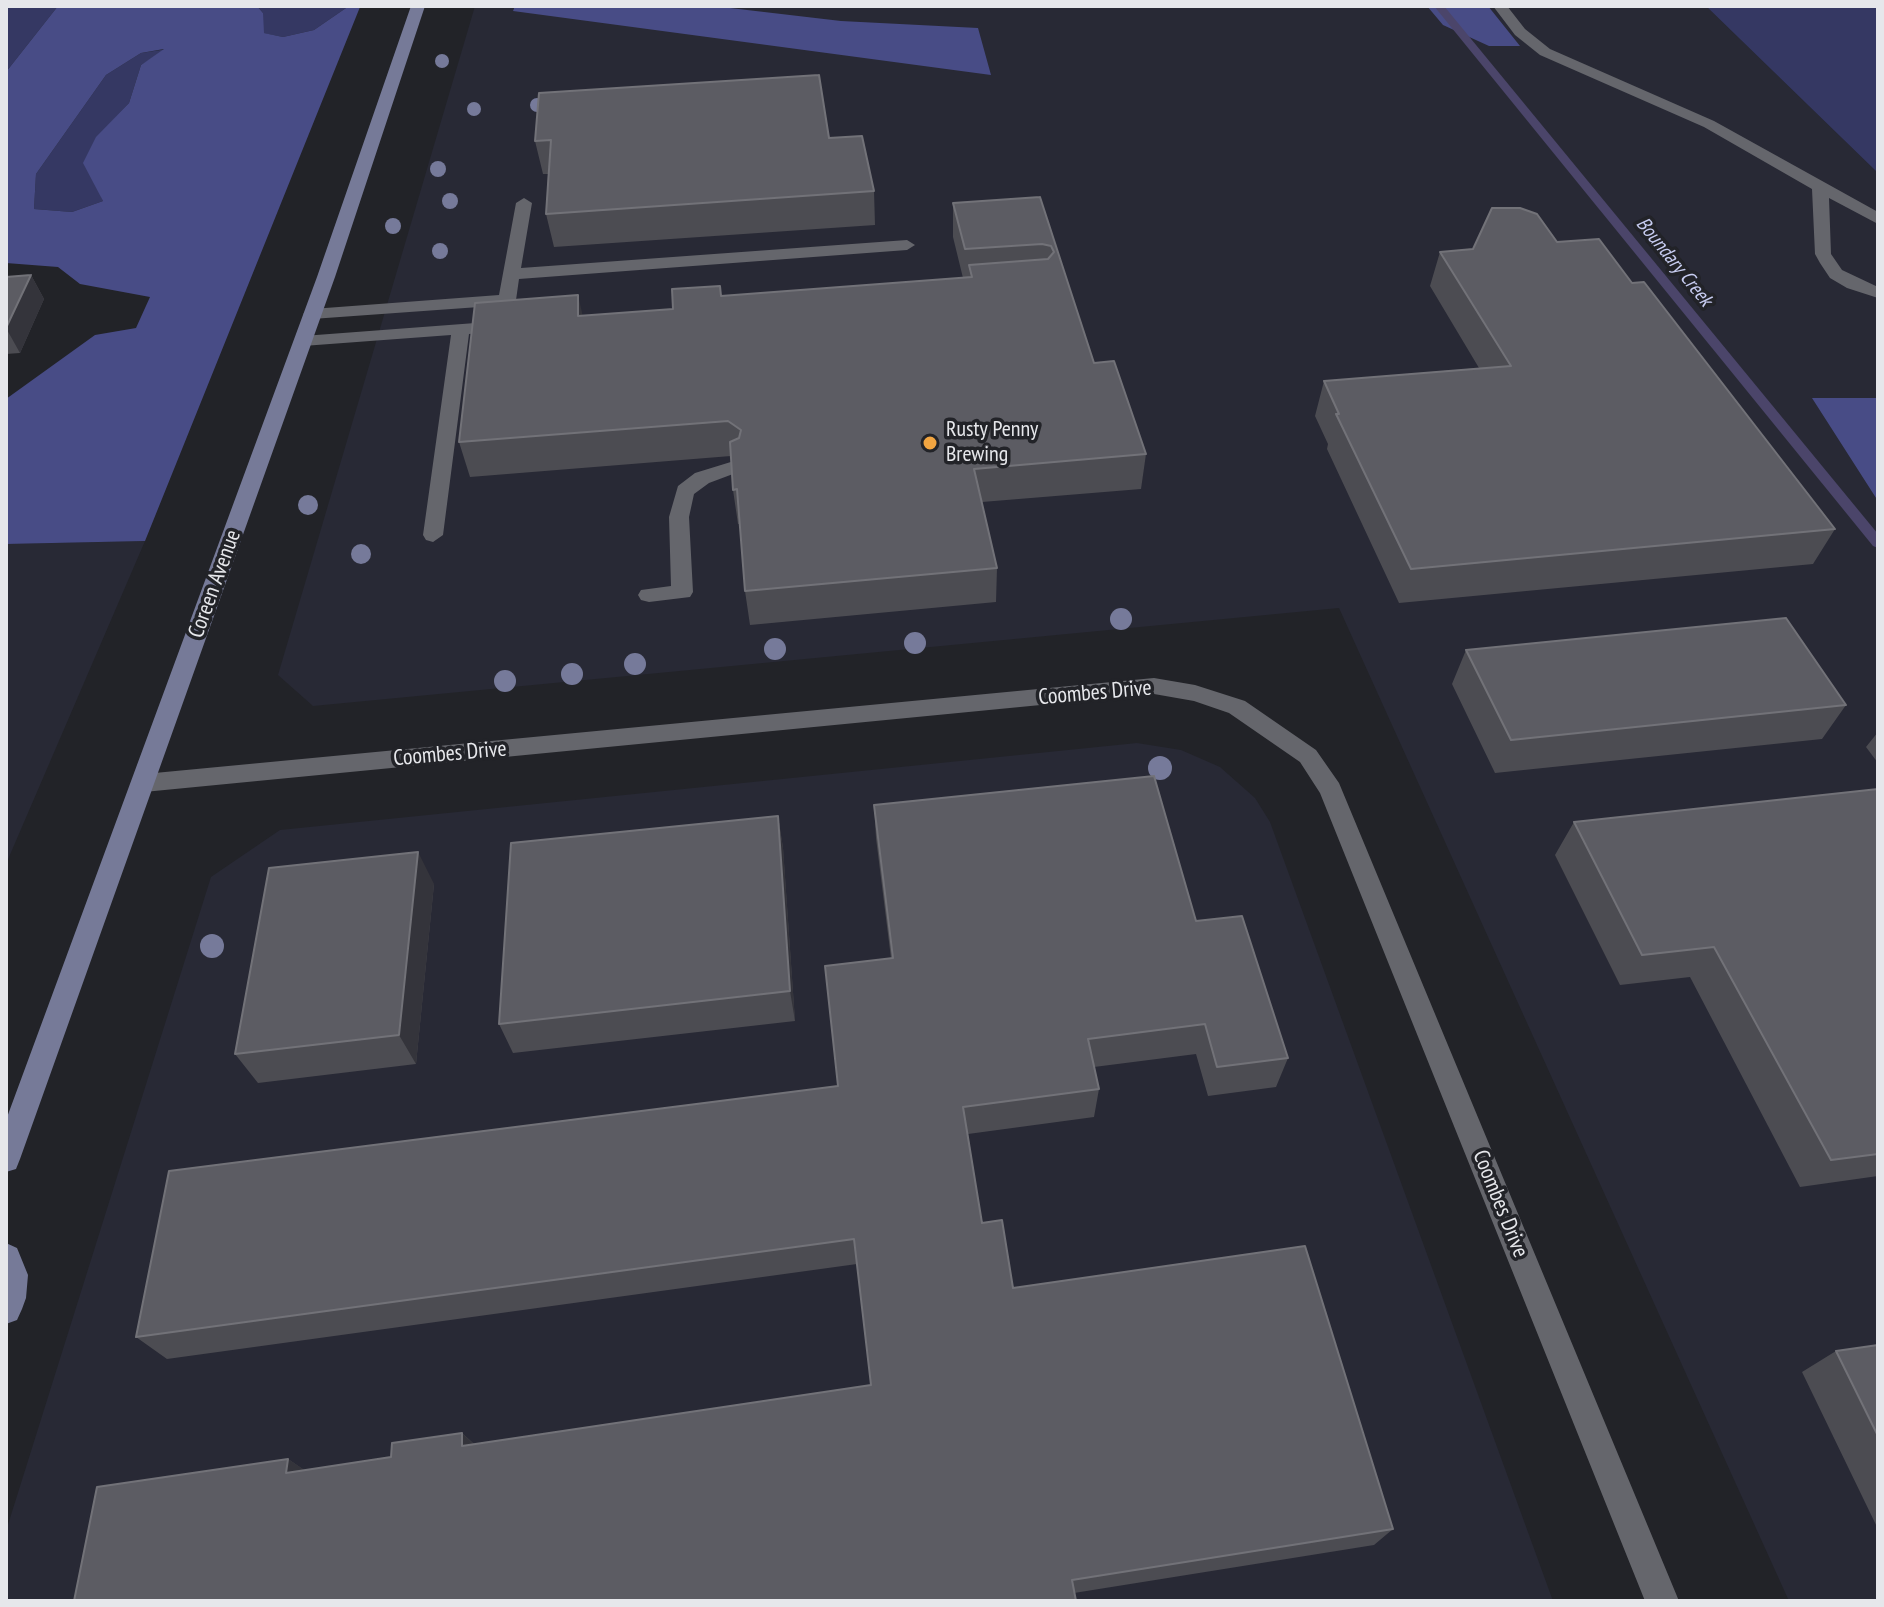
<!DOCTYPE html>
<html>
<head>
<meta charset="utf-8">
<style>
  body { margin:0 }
  #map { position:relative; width:1884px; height:1607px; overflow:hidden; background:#222328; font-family:"PT Sans Narrow",sans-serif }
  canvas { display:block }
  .frame { position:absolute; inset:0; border:8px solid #e6e7eb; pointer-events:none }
</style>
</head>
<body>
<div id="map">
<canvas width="1884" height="1607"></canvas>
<div class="frame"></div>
</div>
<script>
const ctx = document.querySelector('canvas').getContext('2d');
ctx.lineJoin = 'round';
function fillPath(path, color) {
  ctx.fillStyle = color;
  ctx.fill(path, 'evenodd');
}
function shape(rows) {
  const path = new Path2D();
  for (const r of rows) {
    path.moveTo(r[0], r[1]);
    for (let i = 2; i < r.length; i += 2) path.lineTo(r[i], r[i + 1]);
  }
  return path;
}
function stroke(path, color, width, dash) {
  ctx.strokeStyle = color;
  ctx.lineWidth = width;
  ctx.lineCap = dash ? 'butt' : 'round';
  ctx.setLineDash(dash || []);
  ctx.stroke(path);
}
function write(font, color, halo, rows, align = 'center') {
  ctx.font = font + ' "PT Sans Narrow",sans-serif';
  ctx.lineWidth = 7;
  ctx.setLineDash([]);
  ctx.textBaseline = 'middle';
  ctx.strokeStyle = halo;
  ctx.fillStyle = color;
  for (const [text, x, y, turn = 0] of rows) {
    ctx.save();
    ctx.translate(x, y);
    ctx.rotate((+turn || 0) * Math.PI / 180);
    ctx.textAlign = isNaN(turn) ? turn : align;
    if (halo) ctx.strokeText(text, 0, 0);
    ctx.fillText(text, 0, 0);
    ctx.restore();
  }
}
fillPath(shape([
  [475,6,1706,6,1878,173,1878,1601,1789,1601,1339,608,313,706,278,675],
  [145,541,6,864,6,544],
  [1137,743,1181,750,1220,767,1255,798,1270,822,1553,1601,6,1601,6,1531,211,877,280,830]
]), '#282935');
fillPath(shape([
  [6,6,58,6,6,72],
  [257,6,360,6,346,8,314,30,283,37,263,33,263,13],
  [1706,6,1878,6,1878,173],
  [167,49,141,65,129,103,97,137,93,177,103,201,72,212,34,209,36,174,106,75,141,53]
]), '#353863');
fillPath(shape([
  [58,6,257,6,263,13,264,33,283,37,314,30,346,8,360,7,145,541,6,544,6,399,95,335,136,328,150,297,80,284,58,267,6,263,6,72],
  [164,49,141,65,129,103,96,137,83,163,103,201,72,212,34,209,36,174,106,75,141,53],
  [515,6,713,6,841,21,978,28,991,75,513,11],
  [1427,6,1488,6,1520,46,1489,46,1443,25],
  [1812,398,1878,398,1878,501]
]), '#484c86');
fillPath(shape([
  [1434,6,1444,6,1878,534,1878,548,1873,546,1434,6]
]), '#4b456a');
fillPath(shape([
  [1493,6,1507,6,1525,29,1550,49,1714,121,1878,212,1878,224,1829,198,1831,254,1842,270,1878,287,1878,298,1847,288,1830,278,1820,263,1815,254,1812,189,1704,127,1540,55,1515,35,1493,6],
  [524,198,532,203,521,268,907,240,915,245,907,250,519,279,516,300,507,305,312,319,303,314,312,309,499,295,516,203,524,198],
  [502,321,508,322,511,326,508,330,469,334,443,535,433,542,426,540,423,535,451,335,303,346,294,341,303,336,502,321],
  [734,461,744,467,741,471,709,483,694,494,689,517,693,592,690,597,649,602,641,600,638,595,641,590,671,586,669,517,678,486,695,473,734,461]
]), '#65666c');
fillPath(shape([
  [1154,678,1195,685,1245,701,1316,750,1339,783,1679,1601,1645,1601,1320,793,1300,762,1229,713,1194,701,1154,694,144,792,136,790,132,783,136,776,144,774,1154,678]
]), '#65666c');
fillPath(shape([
  [411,6,425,6,335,277,20,1159,16,1169,6,1172,6,1120,317,277,411,6],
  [6,1243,17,1248,28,1275,26,1298,22,1309,17,1320,6,1324,6,1243]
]), '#767a98');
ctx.fillStyle = '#767a9a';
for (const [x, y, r] of [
  [442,61,7],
  [537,105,7],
  [474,109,7],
  [438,169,8],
  [450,201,8],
  [393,226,8],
  [440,251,8],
  [308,505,10],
  [361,554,10],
  [1121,619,11],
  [915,643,11],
  [775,649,11],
  [635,664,11],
  [572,674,11],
  [505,681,11],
  [1160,768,12],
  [212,946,12]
]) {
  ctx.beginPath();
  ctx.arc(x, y, r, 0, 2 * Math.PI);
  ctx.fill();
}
fillPath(shape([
  [539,93,829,138,874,191,875,225,554,247,546,214,548,174,543,174,535,141],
  [1040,197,1094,363,1146,454,1141,489,982,502,997,568,996,602,750,625,745,591,740,524,738,524,733,490,731,456,470,477,459,442,583,316,673,309,722,296,963,278,953,237,953,203],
  [1557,242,1632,283,1835,529,1813,564,1399,603,1327,449,1328,444,1315,416,1324,381,1479,368,1430,286,1440,252],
  [31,275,44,299,20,353,6,354,6,277],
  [1466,650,1846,705,1822,739,1495,773,1452,684],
  [1878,732,1878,763,1866,747],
  [1878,789,1878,1176,1800,1187,1690,977,1620,985,1555,855,1574,822],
  [874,805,1196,921,1288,1058,1276,1087,1208,1096,1196,1054,1094,1067,1099,1089,1094,1117,968,1134,982,1223,1013,1288,1393,1529,1374,1545,1074,1593,74,1601,288,1459,304,1470,391,1457,462,1433,474,1444,871,1385,857,1264,167,1359,136,1337,838,1086,891,958,876,838],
  [778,816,783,848,795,1021,513,1053,499,1024],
  [434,884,416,1064,258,1083,235,1054],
  [1878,1345,1878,1529,1802,1372,1836,1351]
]), '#4c4c52');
fillPath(shape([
  [31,275,44,299,20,353,6,328],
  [578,295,586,330,578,316],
  [778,816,783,848,795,1021,790,991],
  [418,852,434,884,416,1064,399,1035],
  [462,1433,482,1452,462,1446],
  [288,1459,315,1477,286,1473]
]), '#34343b');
const building = shape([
  [819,75,829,138,862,136,874,191,546,214,551,140,535,141,539,93,819,75],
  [1040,197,1094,363,1114,361,1146,454,974,469,997,568,745,591,737,489,733,490,730,442,739,438,741,430,728,421,459,442,475,303,578,295,578,316,673,309,672,289,720,286,721,296,972,277,969,265,1048,259,1054,252,1051,246,1042,244,965,249,953,203,1040,197],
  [1492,208,1520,208,1537,214,1557,242,1599,239,1632,283,1644,282,1835,529,1411,569,1336,414,1339,414,1324,381,1511,366,1440,252,1473,249,1492,208],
  [31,275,6,328,6,277,31,275],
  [1786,618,1846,705,1511,740,1466,650,1786,618],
  [1154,776,1196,921,1242,916,1288,1058,1217,1067,1205,1024,1088,1039,1099,1089,963,1107,982,1223,1002,1220,1013,1288,1305,1246,1393,1529,1072,1580,1076,1601,74,1601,97,1487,288,1459,286,1473,391,1457,392,1443,462,1433,462,1446,871,1385,854,1239,136,1337,169,1171,838,1086,825,966,893,958,874,805,1154,776],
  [1878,789,1878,1154,1831,1160,1714,947,1642,955,1574,822,1878,789],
  [778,816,790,991,499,1024,511,843,778,816],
  [418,852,399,1035,235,1054,269,868,418,852],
  [1878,1345,1878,1436,1836,1351,1878,1345]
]);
fillPath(building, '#5c5c63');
stroke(building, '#727278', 2);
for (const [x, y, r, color] of [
  [930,443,8,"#f2a541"]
]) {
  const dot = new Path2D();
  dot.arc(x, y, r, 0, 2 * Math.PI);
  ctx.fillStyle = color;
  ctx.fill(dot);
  stroke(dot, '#222328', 3);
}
write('italic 20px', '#c7ccf0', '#222328', [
  ["Boundary Creek",1674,262,51]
]);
write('22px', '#e6e7eb', '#222328', [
  ["Rusty Penny",946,430],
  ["Brewing",946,455]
], 'left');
write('22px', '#e6e7eb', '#222328', [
  ["Coreen Avenue",215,584,-70],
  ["Coombes Drive",1095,693,-5],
  ["Coombes Drive",450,754,-5],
  ["Coombes Drive",1500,1204,68]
]);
</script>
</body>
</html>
